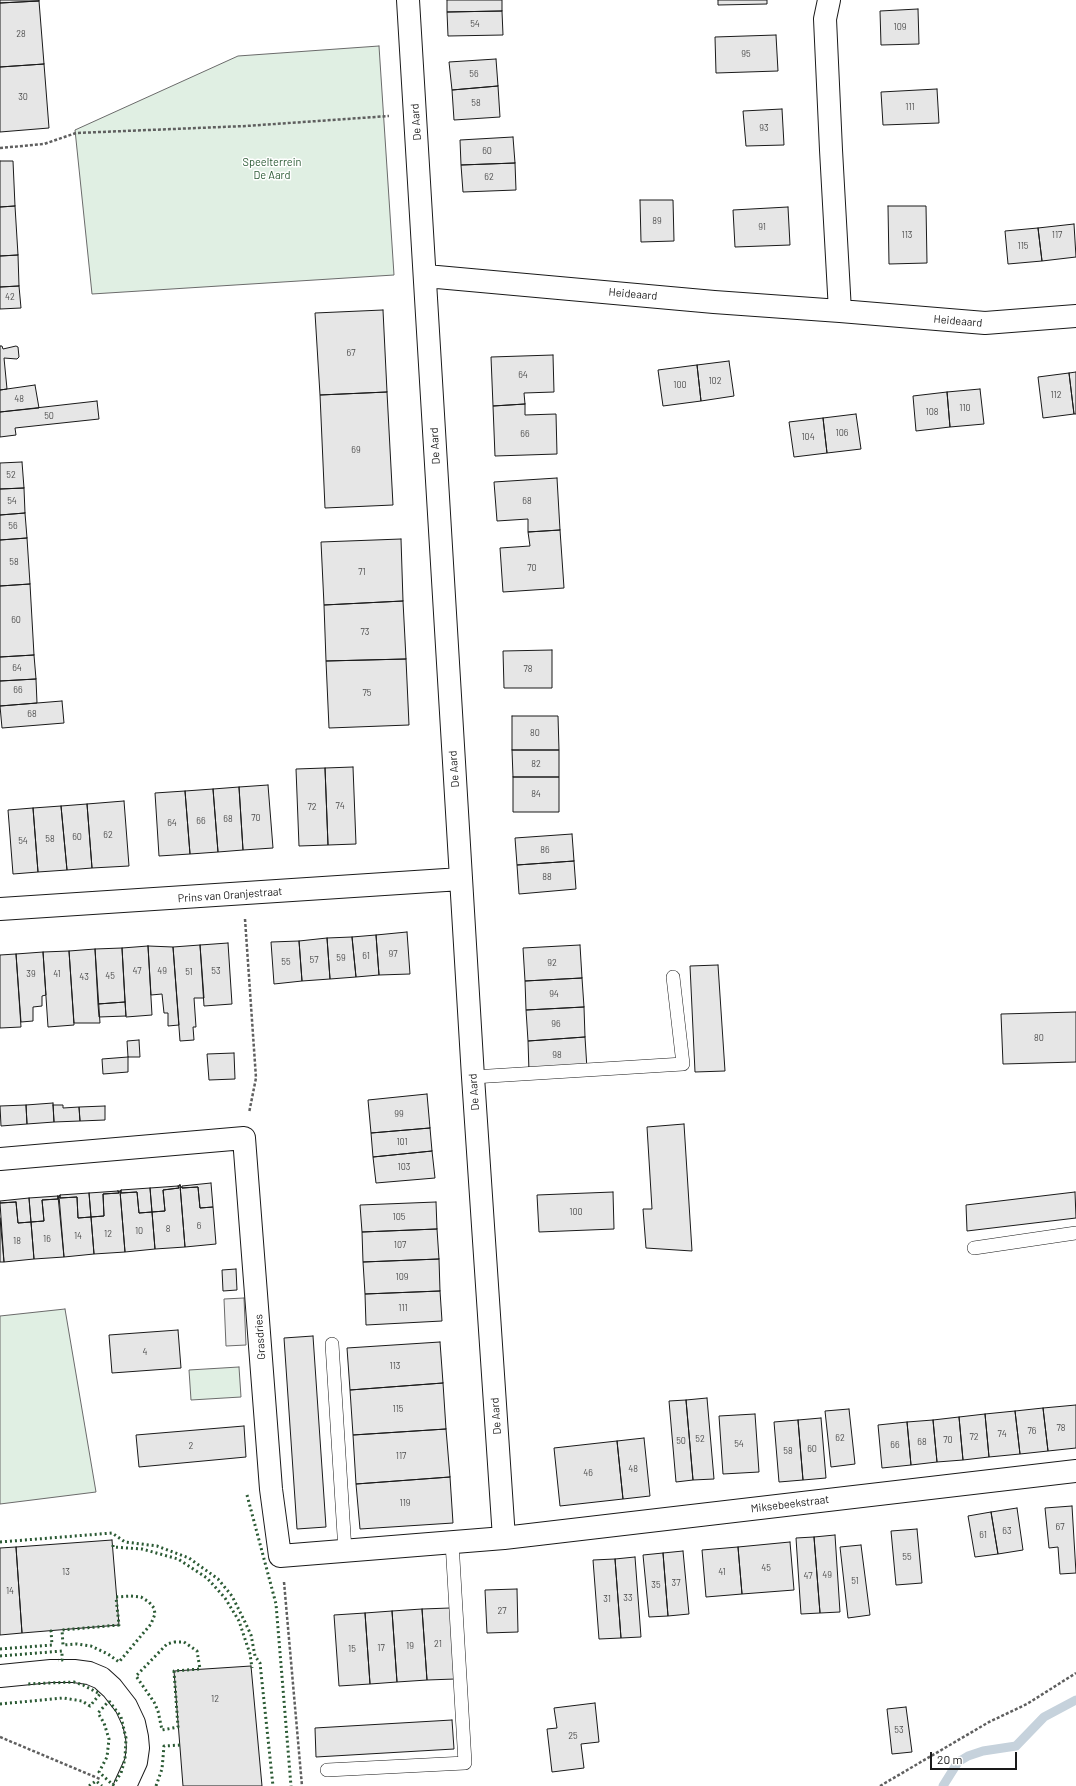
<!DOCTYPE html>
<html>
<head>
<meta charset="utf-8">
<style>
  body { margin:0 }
  #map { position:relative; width:1076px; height:1786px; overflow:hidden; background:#fff; font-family:Barlow,sans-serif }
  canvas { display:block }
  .scale { position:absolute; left:930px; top:1752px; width:87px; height:18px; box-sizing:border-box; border:2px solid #1a1a1a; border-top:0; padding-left:5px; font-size:12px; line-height:14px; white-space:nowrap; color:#1a1a1a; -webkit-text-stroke:3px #fff; paint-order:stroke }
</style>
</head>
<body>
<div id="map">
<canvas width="1076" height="1786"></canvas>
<div class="scale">20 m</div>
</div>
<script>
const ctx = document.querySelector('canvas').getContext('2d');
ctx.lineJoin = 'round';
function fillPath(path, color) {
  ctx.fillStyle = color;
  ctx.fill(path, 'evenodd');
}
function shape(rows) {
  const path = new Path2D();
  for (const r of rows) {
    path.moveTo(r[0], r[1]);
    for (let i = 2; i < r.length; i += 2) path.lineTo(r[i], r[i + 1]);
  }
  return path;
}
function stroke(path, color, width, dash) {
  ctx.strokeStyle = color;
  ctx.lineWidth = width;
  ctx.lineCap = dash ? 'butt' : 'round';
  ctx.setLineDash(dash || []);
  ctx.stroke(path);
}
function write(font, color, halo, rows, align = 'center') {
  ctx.font = font + ' Barlow,sans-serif';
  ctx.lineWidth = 3;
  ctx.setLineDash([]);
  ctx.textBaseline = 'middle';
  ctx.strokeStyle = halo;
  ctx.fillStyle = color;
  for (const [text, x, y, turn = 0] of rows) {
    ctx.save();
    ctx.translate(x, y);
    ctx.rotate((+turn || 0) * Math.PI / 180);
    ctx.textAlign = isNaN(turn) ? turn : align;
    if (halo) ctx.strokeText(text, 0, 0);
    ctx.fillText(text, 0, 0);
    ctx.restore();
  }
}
const green = shape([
  [379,46,394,275,92,294,75,130,238,56,379,46],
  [65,1309,96,1492,0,1504,0,1316,65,1309],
  [239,1367,241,1397,191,1400,189,1370,239,1367]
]);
fillPath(green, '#e0efe3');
stroke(green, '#6a6a6a', 1);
const parking = shape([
  [244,1298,246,1345,226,1346,224,1299,244,1298]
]);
fillPath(parking, '#ededed');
stroke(parking, '#6a6a6a', 1);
stroke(shape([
  [943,1786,958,1762,968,1756,983,1751,1016,1746,1044,1717,1076,1700]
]), '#c6d2dc', 9);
const building = shape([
  [0,0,39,0,39,1,0,3,0,0],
  [447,0,502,0,502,11,447,12,447,0],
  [718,0,767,0,767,4,718,5,718,0],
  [39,1,44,64,0,67,0,3,39,1],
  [918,9,919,44,881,45,880,11,918,9],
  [502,11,503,35,448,36,447,12,502,11],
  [776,35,778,71,716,73,715,37,776,35],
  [496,59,498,86,452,90,449,62,496,59],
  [44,64,49,128,0,132,0,67,44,64],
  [498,86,500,117,454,120,452,90,498,86],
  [937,89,939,123,883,125,881,92,937,89],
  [782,109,784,145,746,146,743,111,782,109],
  [513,137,515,163,461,165,460,140,513,137],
  [0,161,13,161,15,206,0,207,0,161],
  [515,163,516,190,463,192,461,165,515,163],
  [640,200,673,200,674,241,641,242,640,200],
  [15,206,18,255,0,256,0,207,15,206],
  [888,206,926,206,927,263,889,264,888,206],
  [788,207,790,245,735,247,733,210,788,207],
  [1074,224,1076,257,1042,261,1038,228,1074,224],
  [1038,228,1042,261,1008,264,1005,231,1038,228],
  [18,255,19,286,0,287,0,256,18,255],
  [19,286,21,308,0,309,0,287,19,286],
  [383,310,387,392,320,395,315,313,383,310],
  [0,346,2,346,3,349,16,346,18,347,19,357,17,359,4,358,7,389,0,390,0,346],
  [553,355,554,392,524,393,525,404,493,406,491,357,553,355],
  [729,361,734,396,701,401,697,365,729,361],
  [697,365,701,401,663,406,658,370,697,365],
  [1076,372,1076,414,1074,414,1069,373,1076,372],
  [1069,373,1074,414,1043,418,1038,377,1069,373],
  [35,385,39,408,0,412,0,390,35,385],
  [980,389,984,424,950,427,947,392,980,389],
  [387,392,393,505,325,508,320,395,387,392],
  [947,392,950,427,916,431,913,396,947,392],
  [97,401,99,419,15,428,16,435,0,437,0,412,97,401],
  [525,404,525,415,556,414,557,454,495,456,493,406,525,404],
  [856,414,861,449,827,453,823,418,856,414],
  [823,418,827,453,794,457,789,422,823,418],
  [22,462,24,488,0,489,0,463,22,462],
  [557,478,560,530,528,532,528,519,497,521,494,482,557,478],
  [24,488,25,513,0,515,0,489,24,488],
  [25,513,27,538,0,540,0,515,25,513],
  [560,530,564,588,503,592,500,548,530,546,528,532,560,530],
  [27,538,30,584,0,586,0,540,27,538],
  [401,539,403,601,324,605,321,542,401,539],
  [30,584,34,655,0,657,0,586,30,584],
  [403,601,406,659,326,661,324,605,403,601],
  [552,650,552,688,504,688,503,651,552,650],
  [34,655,36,679,0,681,0,657,34,655],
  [406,659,409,725,329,728,326,661,406,659],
  [36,679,37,703,0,706,0,681,36,679],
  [62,701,64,723,2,728,0,706,62,701],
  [512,716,558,716,559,750,512,750,512,716],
  [512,750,559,750,559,777,513,777,512,750],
  [353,767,356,844,328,845,325,768,353,767],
  [325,768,328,845,299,846,296,769,325,768],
  [513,777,559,777,559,812,513,812,513,777],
  [268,785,273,848,243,850,239,787,268,785],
  [239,787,243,850,218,852,213,789,239,787],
  [213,789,218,852,190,854,185,791,213,789],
  [185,791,190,854,159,856,155,793,185,791],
  [124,801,129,866,92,868,87,804,124,801],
  [87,804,92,868,67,870,61,806,87,804],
  [61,806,67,870,38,872,33,808,61,806],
  [33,808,38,872,13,874,8,810,33,808],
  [572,834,574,861,517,865,515,838,572,834],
  [574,861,576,889,519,894,517,865,574,861],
  [407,932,410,974,379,975,376,935,407,932],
  [376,935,379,975,356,977,352,937,376,935],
  [352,937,356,977,330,979,327,938,352,937],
  [327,938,330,979,302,981,299,941,327,938],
  [299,941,302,981,274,984,271,942,299,941],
  [228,943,232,1004,204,1006,200,945,228,943],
  [200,945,204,998,194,998,196,1027,193,1027,194,1040,180,1041,173,947,200,945],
  [580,945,582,978,525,981,523,948,580,945],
  [148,946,152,1015,126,1017,122,948,148,946],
  [148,946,173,947,179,1025,168,1026,168,1013,164,1013,162,994,151,995,148,946],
  [122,948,125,1002,98,1004,95,949,122,948],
  [95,949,100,1023,74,1023,69,951,95,949],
  [69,951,74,1025,48,1027,43,952,69,951],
  [43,952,46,995,42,996,42,1006,33,1007,33,1021,21,1022,16,954,43,952],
  [16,954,21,1027,0,1028,0,955,16,954],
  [718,965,725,1071,695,1072,690,966,718,965],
  [582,978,584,1007,526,1010,525,981,582,978],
  [125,1002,126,1016,99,1017,98,1004,125,1002],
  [584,1007,585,1037,528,1041,526,1010,584,1007],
  [1076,1012,1076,1062,1003,1064,1001,1014,1076,1012],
  [585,1037,587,1069,529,1072,528,1041,585,1037],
  [139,1040,140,1057,128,1057,127,1041,139,1040],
  [234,1053,235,1079,209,1080,207,1054,234,1053],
  [128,1057,128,1072,103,1074,102,1059,128,1057],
  [427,1094,430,1128,371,1133,368,1100,427,1094],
  [53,1103,54,1122,27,1124,26,1105,53,1103],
  [26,1105,27,1124,1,1126,0,1106,26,1105],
  [53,1105,63,1105,63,1108,79,1107,80,1121,54,1122,53,1105],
  [105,1106,105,1120,80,1121,79,1107,105,1106],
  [684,1124,692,1251,646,1248,643,1209,652,1209,647,1127,684,1124],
  [430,1128,432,1151,373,1157,371,1133,430,1128],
  [432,1151,435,1178,376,1183,373,1157,432,1151],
  [211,1183,213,1207,200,1208,198,1187,182,1188,182,1186,211,1183],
  [180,1185,185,1247,155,1249,152,1212,165,1211,163,1190,179,1188,178,1186,180,1185],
  [180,1185,182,1188,198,1187,200,1208,213,1207,216,1244,185,1247,180,1185],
  [178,1186,179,1188,163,1190,165,1211,152,1212,150,1188,178,1186],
  [150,1188,152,1212,139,1213,137,1192,121,1193,121,1190,150,1188],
  [121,1190,121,1193,137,1192,139,1213,152,1212,155,1249,125,1252,120,1191,121,1190],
  [118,1191,119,1193,103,1194,104,1216,91,1217,89,1193,118,1191],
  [118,1191,120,1191,125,1252,94,1254,91,1217,104,1216,103,1194,119,1193,118,1191],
  [613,1192,614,1229,539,1232,537,1195,613,1192],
  [1075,1192,1076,1218,967,1231,966,1205,1075,1192],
  [89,1193,91,1217,78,1218,77,1197,60,1198,60,1195,89,1193],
  [60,1195,60,1198,77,1197,78,1218,91,1217,94,1254,64,1257,59,1196,60,1195],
  [58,1196,58,1199,42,1200,44,1221,31,1222,29,1198,58,1196],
  [58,1196,64,1257,34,1259,31,1222,44,1221,42,1200,58,1199,58,1196],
  [29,1198,31,1222,18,1223,16,1202,0,1203,0,1201,29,1198],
  [16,1202,18,1223,31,1222,34,1259,4,1262,0,1203,16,1202],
  [436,1202,437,1229,362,1232,360,1205,436,1202],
  [0,1218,4,1262,0,1262,0,1218],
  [437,1229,439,1259,363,1262,362,1232,437,1229],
  [439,1259,440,1291,365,1294,363,1262,439,1259],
  [236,1269,237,1290,223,1291,222,1270,236,1269],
  [440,1291,442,1321,366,1325,365,1294,440,1291],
  [178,1330,181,1368,112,1373,109,1335,178,1330],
  [313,1336,326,1527,297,1529,284,1338,313,1336],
  [440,1342,443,1383,350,1390,347,1348,440,1342],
  [443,1383,446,1429,353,1435,350,1390,443,1383],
  [707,1398,714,1479,693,1480,686,1400,707,1398],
  [686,1400,693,1480,676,1482,669,1401,686,1400],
  [1076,1405,1076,1448,1048,1451,1043,1408,1076,1405],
  [1043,1408,1048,1451,1020,1454,1015,1411,1043,1408],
  [849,1409,855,1464,831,1467,825,1411,849,1409],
  [1015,1411,1020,1454,989,1457,985,1414,1015,1411],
  [755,1414,759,1472,723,1474,719,1416,755,1414],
  [985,1414,989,1457,963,1460,959,1417,985,1414],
  [959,1417,963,1460,937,1462,933,1420,959,1417],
  [821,1418,826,1478,803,1480,798,1420,821,1418],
  [798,1420,803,1480,779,1482,774,1422,798,1420],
  [933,1420,937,1462,911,1465,907,1422,933,1420],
  [907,1422,911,1465,882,1468,878,1425,907,1422],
  [244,1426,246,1457,139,1467,136,1435,244,1426],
  [446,1429,450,1477,356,1484,353,1435,446,1429],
  [644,1438,650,1496,623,1499,617,1441,644,1438],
  [617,1441,623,1499,560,1506,554,1448,617,1441],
  [450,1477,453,1523,360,1529,356,1484,450,1477],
  [1072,1506,1076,1573,1060,1574,1058,1547,1049,1548,1045,1508,1072,1506],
  [1017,1508,1023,1550,998,1554,991,1512,1017,1508],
  [991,1512,998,1554,975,1557,968,1516,991,1512],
  [917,1529,922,1583,896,1585,891,1531,917,1529],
  [835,1535,840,1612,820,1613,814,1537,835,1535],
  [814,1537,820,1613,801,1614,796,1538,814,1537],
  [112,1540,119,1625,22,1633,16,1547,112,1540],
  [790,1542,794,1590,742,1594,738,1547,790,1542],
  [861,1545,870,1615,848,1618,840,1547,861,1545],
  [16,1547,22,1633,0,1635,0,1548,16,1547],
  [738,1547,742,1594,706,1597,702,1550,738,1547],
  [683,1551,689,1614,668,1616,663,1553,683,1551],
  [663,1553,668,1616,649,1617,643,1555,663,1553],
  [635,1557,641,1637,621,1638,615,1559,635,1557],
  [615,1559,621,1638,599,1639,593,1560,615,1559],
  [517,1589,518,1632,487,1633,485,1590,517,1589],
  [450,1608,455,1679,427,1680,422,1609,450,1608],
  [422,1609,427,1680,397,1682,392,1611,422,1609],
  [392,1611,397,1682,370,1684,365,1613,392,1611],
  [365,1613,370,1684,339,1686,334,1615,365,1613],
  [251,1666,262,1786,183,1786,174,1671,251,1666],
  [595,1703,599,1742,581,1744,584,1768,552,1772,547,1729,557,1728,554,1708,595,1703],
  [906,1707,912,1752,892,1754,887,1709,906,1707],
  [452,1720,454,1749,316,1757,315,1728,452,1720]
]);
fillPath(building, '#e6e6e6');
stroke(building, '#1a1a1a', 1);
const lane = shape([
  [473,1077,683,1064,673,977],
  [974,1248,1076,1233],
  [332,1344,345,1551],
  [327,1770,465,1763,452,1542]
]);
const street = shape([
  [408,0,473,1077,504,1538],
  [829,0,825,19,831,150,840,311],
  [426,276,714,302,840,311,985,323,1076,316],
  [0,909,461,879],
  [0,1159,244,1138,271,1489,280,1556,504,1538,1076,1471],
  [0,1676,51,1671,74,1671,89,1673,101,1678,112,1688,126,1706,134,1723,137,1737,138,1748,136,1762,125,1786]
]);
stroke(lane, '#1a1a1a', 14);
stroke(street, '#1a1a1a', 24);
stroke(shape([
  [0,148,44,144,76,133,246,126,389,116],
  [245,919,256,1078,249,1113],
  [284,1582,302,1786],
  [0,1737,100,1779],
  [880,1786,989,1722,1027,1704,1076,1673]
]), '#5f5f5f', 2.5, [3, 2]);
stroke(lane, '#fff', 13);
stroke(street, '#fff', 22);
stroke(shape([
  [247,1495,276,1604,291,1786],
  [0,1542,112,1533,125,1542,157,1546,189,1558,218,1579,232,1596,245,1622,251,1635,255,1656,260,1663,273,1786],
  [113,1545,113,1547,142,1549,178,1559,207,1578,225,1598,239,1621,250,1654,252,1668],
  [131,1596,141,1597,149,1602,154,1608,155,1614,151,1624,119,1662,108,1654,91,1646,77,1644,63,1645,62,1630,119,1625,116,1597,131,1596],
  [174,1642,184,1642,197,1651,200,1669,174,1671,178,1727,162,1730,158,1711,154,1702,136,1676,167,1644,174,1642],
  [0,1649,52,1645,51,1631,49,1631],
  [0,1656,62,1651,62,1660,58,1660],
  [109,1701,121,1717,126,1738,125,1759,121,1773,113,1785,99,1772,107,1757,109,1739,104,1723,98,1713,109,1701],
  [0,1704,63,1698,82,1701,90,1706,100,1694,83,1685,74,1682,26,1684],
  [89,1786,96,1781,102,1786],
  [156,1786,162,1769,164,1746,180,1745,180,1746]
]), '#2b5a34', 3, [2, 3]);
write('9px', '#4d4d4d', null, [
  ["54",475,24],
  ["109",900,27],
  ["28",21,34],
  ["95",746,54],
  ["56",474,74],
  ["30",23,97],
  ["58",476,103],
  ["111",910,107],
  ["93",764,128],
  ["60",487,151],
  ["62",489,177],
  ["89",657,221],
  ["91",762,227],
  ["113",907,235],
  ["117",1057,235],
  ["115",1023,246],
  ["42",10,297],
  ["67",351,353],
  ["64",523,375],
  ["102",715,381],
  ["100",680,385],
  ["112",1056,395],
  ["48",19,399],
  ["110",965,408],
  ["108",932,412],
  ["50",49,416],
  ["106",842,433],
  ["66",525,434],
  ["104",808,437],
  ["69",356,450],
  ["52",11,475],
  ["54",12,501],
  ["68",527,501],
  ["56",13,526],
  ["58",14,562],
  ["70",532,568],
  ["71",362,572],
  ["60",16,620],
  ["73",365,632],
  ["64",17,668],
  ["78",528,669],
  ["66",18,690],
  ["75",367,693],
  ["68",32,714],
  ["80",535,733],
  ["82",536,764],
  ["84",536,794],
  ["74",340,806],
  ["72",312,807],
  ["70",256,818],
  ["68",228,819],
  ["66",201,821],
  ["64",172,823],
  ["62",108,835],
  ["60",77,837],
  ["58",50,839],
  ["54",23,841],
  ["86",545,850],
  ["88",547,877],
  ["97",393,954],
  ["61",366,956],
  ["59",341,958],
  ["57",314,960],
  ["55",286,962],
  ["92",552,963],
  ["47",137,971],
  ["49",162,971],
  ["53",216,971],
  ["51",189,972],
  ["39",31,974],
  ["41",57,974],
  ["45",110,976],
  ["43",84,977],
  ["94",554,994],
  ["96",556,1024],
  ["80",1039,1038],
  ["98",557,1055],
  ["99",399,1114],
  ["101",402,1142],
  ["103",404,1167],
  ["100",576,1212],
  ["105",399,1217],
  ["6",199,1226],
  ["8",168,1229],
  ["10",139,1231],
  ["12",108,1234],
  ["14",78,1236],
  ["16",47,1239],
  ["18",17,1241],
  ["107",400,1245],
  ["109",402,1277],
  ["111",403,1308],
  ["4",145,1352],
  ["113",395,1366],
  ["115",398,1409],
  ["78",1061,1428],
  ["76",1032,1431],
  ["74",1002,1434],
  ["72",974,1437],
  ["62",840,1438],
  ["52",700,1439],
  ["70",948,1440],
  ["50",681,1441],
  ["68",922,1442],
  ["54",739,1444],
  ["66",895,1445],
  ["2",191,1446],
  ["60",812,1449],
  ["58",788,1451],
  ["117",401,1456],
  ["48",633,1469],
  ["46",588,1473],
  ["119",405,1503],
  ["67",1060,1527],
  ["63",1007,1531],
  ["61",983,1535],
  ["55",907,1557],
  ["45",766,1568],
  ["13",66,1572],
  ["41",722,1572],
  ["49",827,1575],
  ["47",808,1576],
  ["51",855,1581],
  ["37",676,1583],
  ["35",656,1585],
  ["14",10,1591],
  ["33",628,1598],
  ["31",607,1599],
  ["27",502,1611],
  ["21",438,1644],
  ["19",410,1646],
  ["17",381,1648],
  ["15",352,1649],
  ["12",215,1699],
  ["53",899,1730],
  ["25",573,1736]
]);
write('11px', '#1a1a1a', '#fff', [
  ["De Aard",416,122,-94],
  ["Heideaard",633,294,5],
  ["Heideaard",958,321,5],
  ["De Aard",435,446,-93],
  ["De Aard",454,769,-94],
  ["Prins van Oranjestraat",230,895,-4],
  ["De Aard",474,1092,-94],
  ["Grasdries",260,1337,-94],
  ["De Aard",496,1416,-94],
  ["Miksebeekstraat",790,1504,-7]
]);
write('11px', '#2b5a34', '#fff', [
  ["Speelterrein",272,162],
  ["De Aard",272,175]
]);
</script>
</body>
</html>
